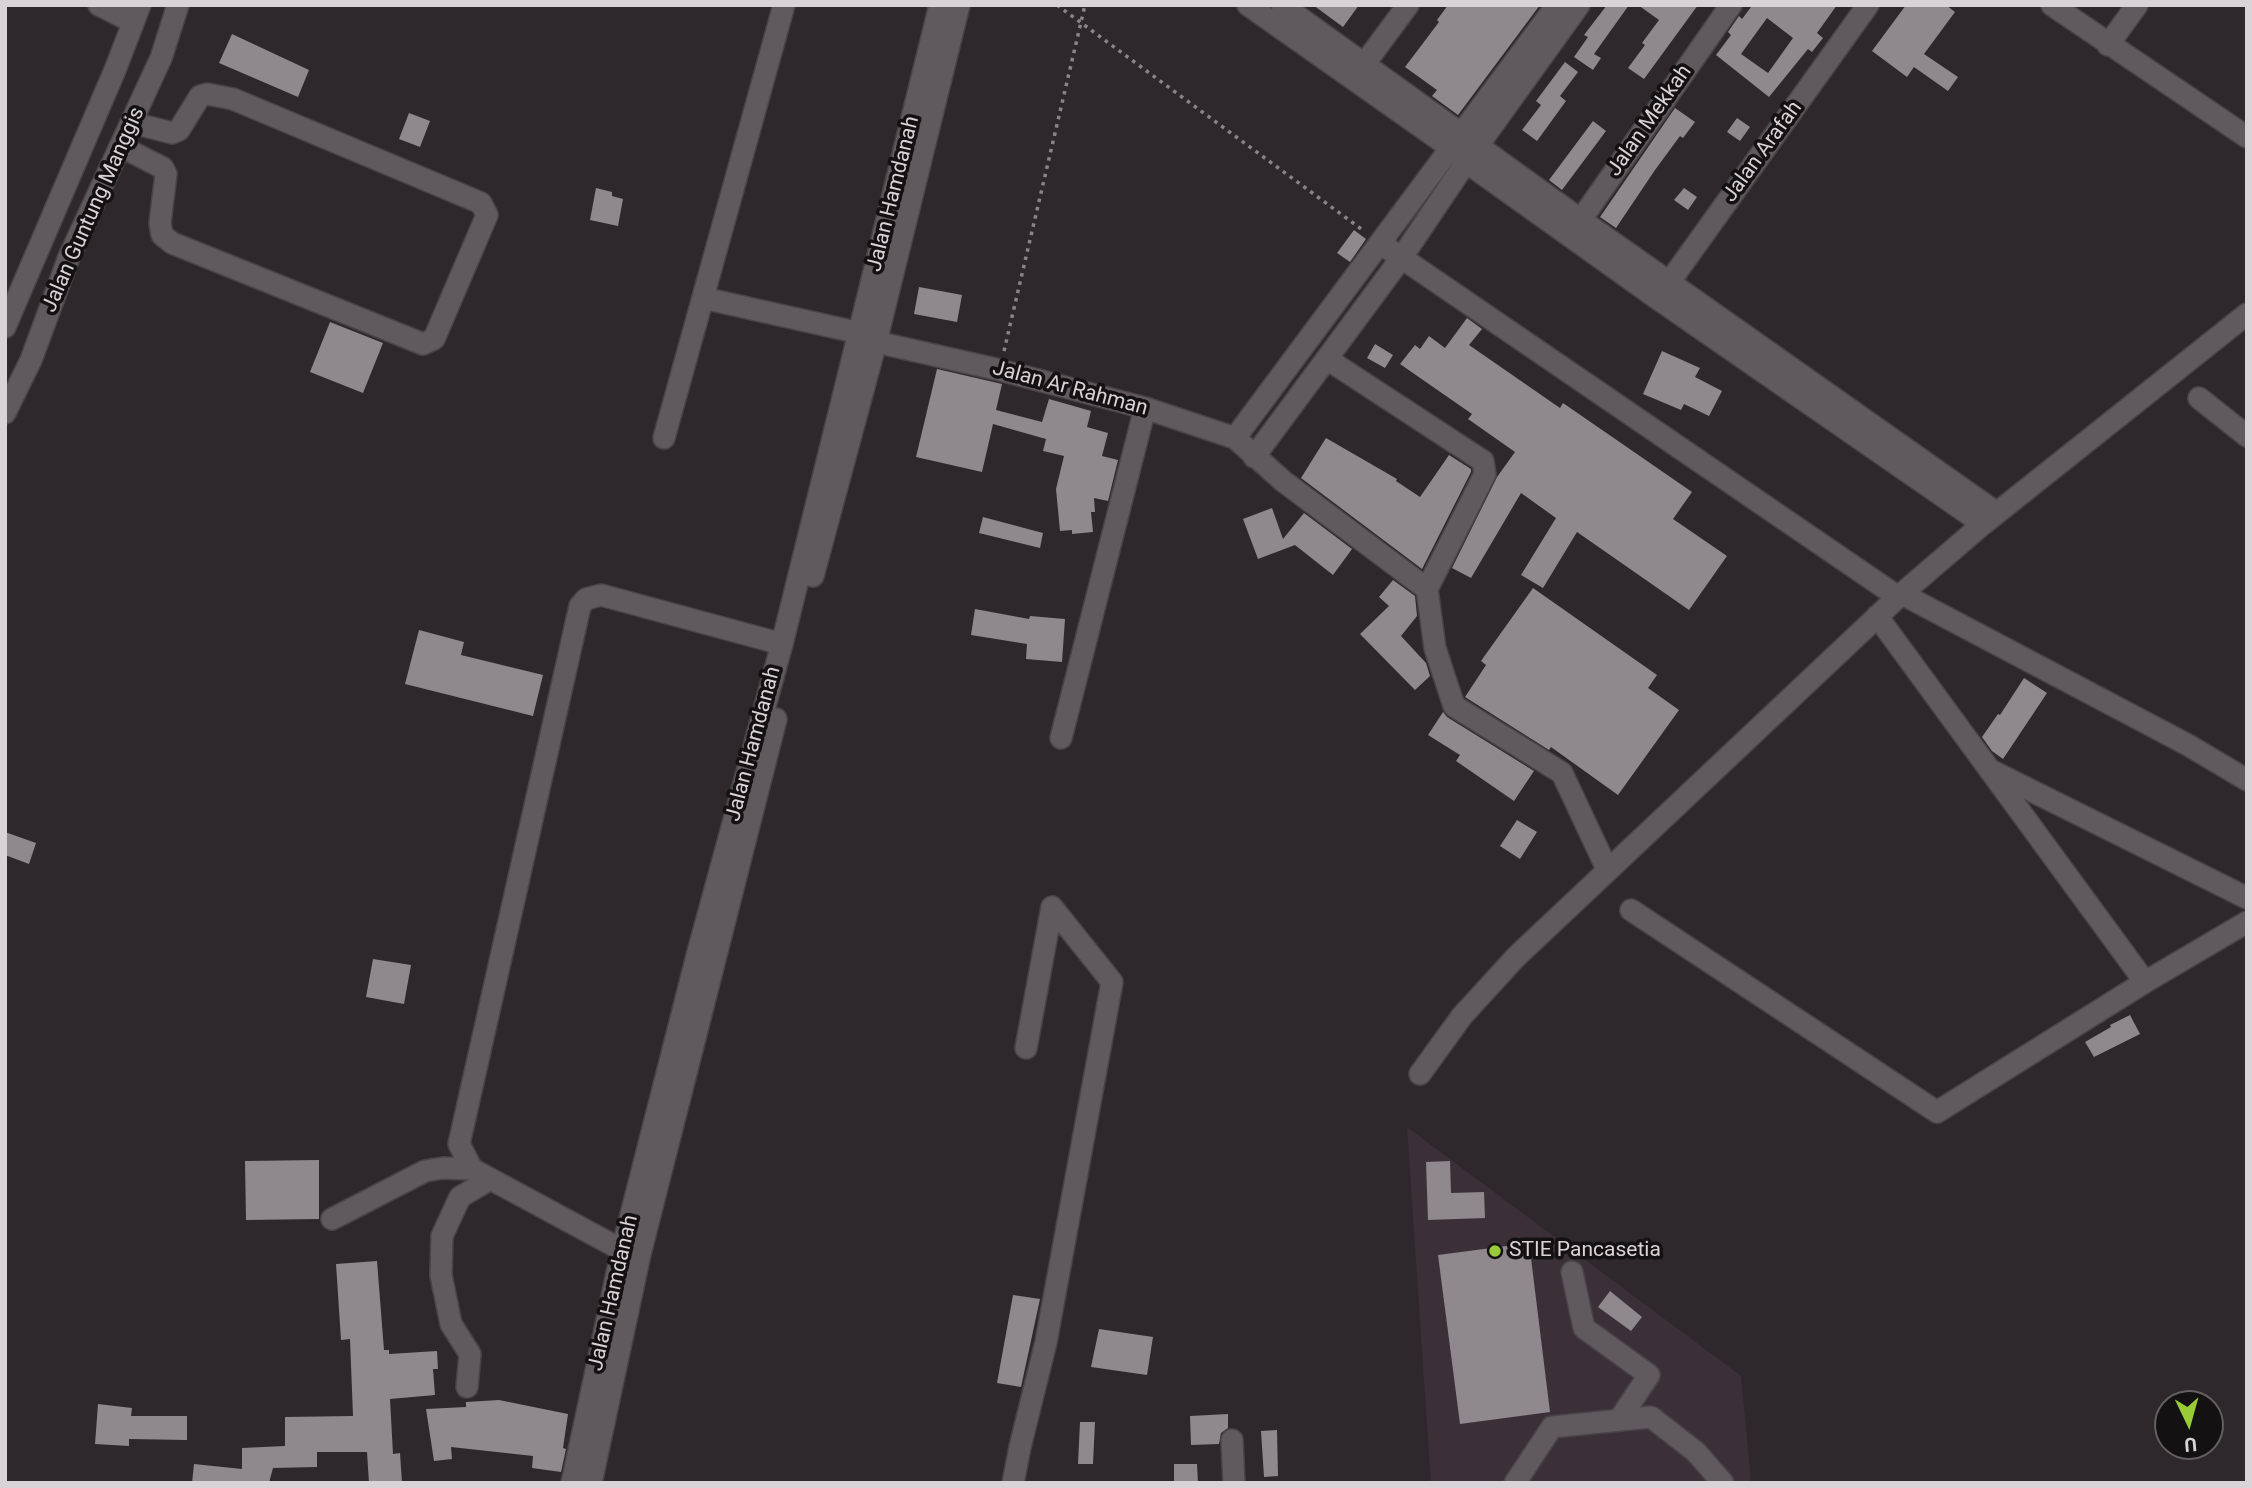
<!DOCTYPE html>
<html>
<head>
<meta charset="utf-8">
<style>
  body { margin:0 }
  #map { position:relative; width:2252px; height:1488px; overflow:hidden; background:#2e282c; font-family:Roboto,sans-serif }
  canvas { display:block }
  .frame { position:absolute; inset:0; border:7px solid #d8d3d6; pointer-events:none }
  .north { position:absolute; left:2154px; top:1390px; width:70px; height:70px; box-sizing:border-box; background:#141113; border:2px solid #625f61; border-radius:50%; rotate:175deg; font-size:19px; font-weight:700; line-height:28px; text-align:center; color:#d8d3d6 }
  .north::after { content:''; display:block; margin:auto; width:24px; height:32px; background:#98cb37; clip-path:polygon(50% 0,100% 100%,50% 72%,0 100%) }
</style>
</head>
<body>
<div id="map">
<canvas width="2252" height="1488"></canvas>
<div class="frame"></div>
<div class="north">U</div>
</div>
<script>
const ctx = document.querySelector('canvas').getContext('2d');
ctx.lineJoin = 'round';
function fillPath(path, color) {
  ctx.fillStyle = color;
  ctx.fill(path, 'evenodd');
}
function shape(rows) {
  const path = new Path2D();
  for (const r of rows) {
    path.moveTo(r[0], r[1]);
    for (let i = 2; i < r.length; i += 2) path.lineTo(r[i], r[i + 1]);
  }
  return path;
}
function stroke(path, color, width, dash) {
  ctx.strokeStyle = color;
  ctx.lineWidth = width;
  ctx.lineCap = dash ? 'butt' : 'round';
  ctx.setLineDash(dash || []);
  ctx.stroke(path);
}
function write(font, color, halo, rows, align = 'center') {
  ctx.font = font + ' Roboto,sans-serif';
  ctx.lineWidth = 7;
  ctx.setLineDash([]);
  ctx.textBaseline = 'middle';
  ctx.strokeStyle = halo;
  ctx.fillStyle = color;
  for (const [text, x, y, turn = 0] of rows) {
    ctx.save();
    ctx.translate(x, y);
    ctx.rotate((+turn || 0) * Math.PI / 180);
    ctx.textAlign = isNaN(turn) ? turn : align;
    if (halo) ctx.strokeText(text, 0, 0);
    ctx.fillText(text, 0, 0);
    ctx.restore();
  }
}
fillPath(shape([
  [1407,1127,1741,1376,1751,1483,1431,1483]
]), '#3c3038');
fillPath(shape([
  [1313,5,1359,5,1343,27],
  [1448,5,1540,5,1458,115,1432,96,1437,90,1405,67,1439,22,1437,20],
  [1607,5,1629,5,1594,54,1601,58,1593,70,1574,57,1588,37,1584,35],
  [1638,5,1698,5,1644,79,1628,68,1645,45,1642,43,1659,20],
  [1749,5,1837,5,1817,33,1823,38,1812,52,1808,49,1769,97,1716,55,1731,35,1728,32,1739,16,1742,19,1751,7],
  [1767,18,1793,38,1768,73,1741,54],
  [1906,5,1946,5,1955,12,1924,54,1958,77,1948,91,1914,67,1907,77,1872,51],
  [232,34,309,70,298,97,219,63],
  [1565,62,1578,72,1560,96,1566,101,1537,141,1522,130,1541,105,1536,101],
  [1675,108,1695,122,1683,138,1680,136,1655,170,1616,228,1600,217],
  [409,113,430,121,420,147,399,139],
  [1737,118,1750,127,1740,141,1727,132],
  [1593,121,1606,131,1562,190,1549,180],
  [596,188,612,192,612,196,623,199,618,226,590,220],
  [1684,188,1697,197,1688,210,1674,200],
  [1354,230,1366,239,1350,262,1337,253],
  [919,287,962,295,957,322,914,314],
  [1467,318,1482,329,1469,345,1560,408,1563,403,1692,492,1673,519,1727,556,1689,610,1577,532,1543,588,1521,575,1556,518,1521,493,1471,578,1452,568,1497,477,1515,452,1468,419,1472,414,1400,364,1415,345,1420,349,1429,336,1445,348],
  [330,322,383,343,363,393,310,372],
  [1375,344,1393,355,1385,368,1367,358],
  [1662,351,1700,368,1695,377,1722,391,1709,416,1684,404,1681,410,1643,394],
  [937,369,1002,384,996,410,1042,422,1049,399,1091,411,1087,427,1108,433,1102,456,1118,460,1108,501,1094,498,1095,512,1091,512,1093,532,1072,534,1072,530,1060,531,1056,489,1064,456,1043,451,1046,439,993,424,982,472,916,457],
  [1326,438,1397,479,1396,481,1420,497,1449,455,1471,469,1471,472,1422,569,1301,478],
  [1272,508,1283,539,1304,513,1352,549,1333,575,1295,545,1258,559,1243,519],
  [983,517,1043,533,1040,548,979,533],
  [1393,580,1415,596,1417,616,1401,636,1426,663,1430,676,1415,690,1360,634,1389,606,1379,597],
  [1533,588,1657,675,1648,688,1679,710,1618,795,1551,747,1549,750,1465,697,1486,665,1481,661],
  [975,609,1029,619,1030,616,1065,619,1062,662,1026,659,1027,644,971,635],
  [419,630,464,642,461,655,543,675,533,716,405,684],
  [2024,678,2047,693,2003,759,1992,751,1982,737,1998,714,2000,715],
  [1443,712,1447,717,1534,771,1514,801,1456,761,1460,755,1428,735],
  [1517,820,1537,832,1520,859,1500,846],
  [5,832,36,843,29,864,5,855],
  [373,959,411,965,404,1004,366,997],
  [2130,1015,2140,1034,2094,1057,2085,1042,2111,1027,2110,1025],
  [319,1160,319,1219,246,1220,245,1161],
  [1450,1161,1451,1193,1484,1192,1485,1218,1428,1220,1426,1162],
  [1522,1244,1528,1244,1530,1250,1550,1412,1460,1424,1438,1255],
  [377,1261,384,1350,389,1350,389,1354,437,1351,438,1369,433,1369,435,1395,390,1399,393,1454,400,1453,402,1483,369,1483,367,1452,317,1452,317,1467,273,1468,269,1483,192,1483,194,1464,242,1469,242,1448,285,1446,285,1417,353,1416,350,1339,341,1340,336,1264],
  [1610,1291,1642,1317,1631,1331,1598,1307],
  [1013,1295,1040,1299,1021,1387,997,1383],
  [1099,1329,1153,1337,1147,1375,1091,1367],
  [499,1400,568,1414,563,1448,566,1449,561,1472,532,1468,533,1456,451,1447,452,1459,434,1461,426,1409,466,1407,466,1402],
  [98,1404,132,1408,131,1416,187,1416,187,1440,129,1439,129,1446,95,1444],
  [1228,1414,1228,1428,1221,1433,1219,1444,1191,1445,1190,1416],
  [1080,1422,1095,1422,1093,1464,1078,1464],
  [1277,1430,1278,1476,1264,1477,1261,1431],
  [1174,1464,1197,1464,1198,1483,1174,1483]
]), '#8f888d');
const minor = shape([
  [99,5,133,22],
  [1248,5,1451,148,1466,162,1658,299,1983,524],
  [1282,5,1581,220,1997,513],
  [2052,5,2247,137],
  [2108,45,2137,5],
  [1357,74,1408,5],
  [120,146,163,168,166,174,160,223,162,235,172,243,423,344,434,339,487,215,481,203,233,99,207,94,200,96,179,130,172,133,133,123],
  [1573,231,1731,5],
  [1380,243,1898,597],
  [1663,291,1868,5],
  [703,298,860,333,876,342,1000,370,1145,408,1235,438,1283,481,1427,589,1435,648,1454,706,1562,773,1607,869],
  [5,327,115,70,140,5],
  [1327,359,1483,461,1485,474,1427,589],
  [2199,398,2247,436],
  [5,413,31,360,69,257,161,58,178,5],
  [664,438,784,5],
  [1235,438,1557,5],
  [1254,457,1402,257,1466,162,1579,5],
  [813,576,876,342,959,5],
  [1902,594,2188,745,2247,780],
  [1877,616,2145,982,2247,922],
  [1061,738,1145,408],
  [1992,771,2247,898],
  [1631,910,1937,1112,2145,982],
  [1420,1074,1462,1016,1516,957,1898,597,1983,524,2247,314],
  [472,1169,459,1144,580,606,586,599,601,595,782,644],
  [332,1219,425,1171,443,1168,472,1169,622,1250,634,1253],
  [1572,1272,1584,1328,1649,1375,1619,1420],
  [467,1387,470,1354,451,1324,441,1275,442,1236,460,1197,489,1180],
  [1232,1440,1234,1483],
  [572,1483,622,1250,698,952,782,644,940,5],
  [591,1483,640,1254,776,719],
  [1013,1483,1020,1447,1046,1342,1112,982,1052,907,1026,1048],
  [1515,1483,1552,1427,1651,1417,1696,1452,1723,1483]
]);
stroke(minor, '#484346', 24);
stroke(shape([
  [1057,5,1364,231],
  [1004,351,1085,5]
]), '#8a8488', 3.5, [3.5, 5]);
stroke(minor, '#60595e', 21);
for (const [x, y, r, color] of [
  [1495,1251,7,"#98cb37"]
]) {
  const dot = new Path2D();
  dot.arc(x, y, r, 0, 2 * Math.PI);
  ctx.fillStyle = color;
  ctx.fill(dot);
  stroke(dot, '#141113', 2.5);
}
write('21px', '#d8d3d6', '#141113', [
  ["Jalan Mekkah",1650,121,-55],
  ["Jalan Arafah",1763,152,-54],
  ["Jalan Hamdanah",894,194,-76],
  ["Jalan Guntung Manggis",94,210,-66],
  ["Jalan Ar Rahman",1070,389,15],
  ["Jalan Hamdanah",754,744,-75],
  ["Jalan Hamdanah",614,1293,-77]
]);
write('21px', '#d8d3d6', '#141113', [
  ["STIE Pancasetia",1509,1251]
], 'left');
</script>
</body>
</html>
